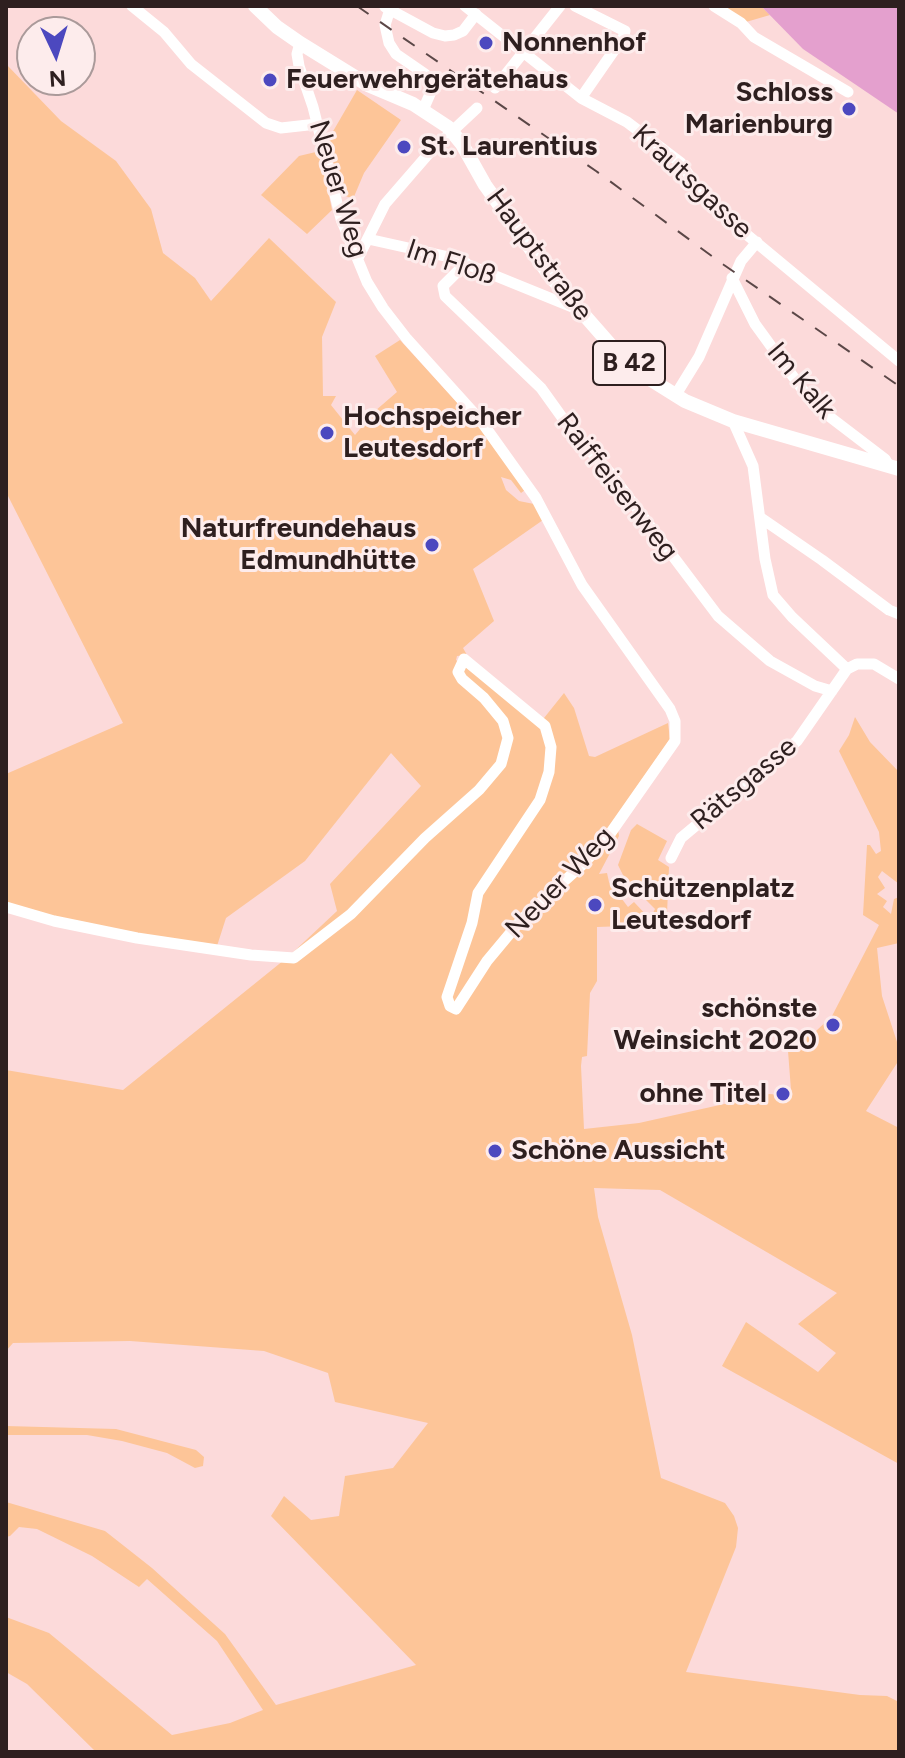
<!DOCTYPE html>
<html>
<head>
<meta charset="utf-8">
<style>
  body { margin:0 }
  #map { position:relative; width:905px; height:1758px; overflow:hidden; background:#fcdada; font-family:Figtree,sans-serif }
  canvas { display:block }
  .frame { position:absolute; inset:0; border:8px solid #2e1f1f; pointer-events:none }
  .north { position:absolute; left:16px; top:16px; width:80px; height:80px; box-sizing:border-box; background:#fdecec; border:2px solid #aa9a9a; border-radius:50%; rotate:176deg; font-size:22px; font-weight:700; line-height:32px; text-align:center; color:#2e1f1f }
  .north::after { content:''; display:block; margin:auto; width:28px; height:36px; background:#4c48bf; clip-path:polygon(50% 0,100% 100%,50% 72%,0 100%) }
</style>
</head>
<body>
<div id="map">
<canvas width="905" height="1758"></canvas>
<div class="frame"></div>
<div class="north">N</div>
</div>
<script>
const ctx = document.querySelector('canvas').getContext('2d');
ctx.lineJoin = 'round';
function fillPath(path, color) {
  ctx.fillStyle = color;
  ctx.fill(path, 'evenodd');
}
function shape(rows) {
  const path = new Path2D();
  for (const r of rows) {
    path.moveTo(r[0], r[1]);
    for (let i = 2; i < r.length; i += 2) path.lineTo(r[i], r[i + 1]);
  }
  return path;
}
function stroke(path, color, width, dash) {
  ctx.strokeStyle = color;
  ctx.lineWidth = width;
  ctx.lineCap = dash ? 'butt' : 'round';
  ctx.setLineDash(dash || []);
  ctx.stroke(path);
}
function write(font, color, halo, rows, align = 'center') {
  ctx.font = font + ' Figtree,sans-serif';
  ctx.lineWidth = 6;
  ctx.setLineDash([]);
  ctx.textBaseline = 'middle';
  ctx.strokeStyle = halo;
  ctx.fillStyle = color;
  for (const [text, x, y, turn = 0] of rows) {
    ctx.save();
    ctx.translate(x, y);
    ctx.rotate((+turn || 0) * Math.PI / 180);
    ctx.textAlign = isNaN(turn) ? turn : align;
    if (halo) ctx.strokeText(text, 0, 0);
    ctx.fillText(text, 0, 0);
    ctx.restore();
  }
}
fillPath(shape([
  [716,6,761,6,770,15,746,22],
  [6,64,61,121,116,161,151,209,163,253,195,278,211,301,269,238,336,302,322,337,323,396,336,396,331,405,355,435,375,411,397,392,375,356,400,340,484,432,525,490,521,493,511,480,501,477,506,490,519,501,534,504,543,520,473,569,494,621,463,648,467,655,457,656,456,660,540,723,564,693,574,708,589,756,595,757,668,723,670,739,616,817,619,836,599,874,607,873,609,882,628,907,634,902,649,918,626,926,597,927,597,981,590,993,587,1056,582,1057,581,1066,584,1129,639,1123,769,1094,784,1095,791,1090,787,1038,816,1031,832,1016,879,925,863,915,867,845,870,845,876,854,881,851,879,832,839,751,849,735,855,717,870,742,899,772,899,884,882,871,878,877,885,888,877,894,887,901,883,907,891,914,894,899,899,897,899,943,877,948,882,996,899,1048,899,1060,866,1111,899,1128,899,1464,722,1366,746,1322,818,1372,836,1353,798,1324,837,1293,660,1190,594,1188,598,1217,632,1335,661,1478,725,1503,734,1516,738,1528,736,1547,686,1672,860,1695,887,1696,899,1702,899,1752,96,1752,27,1684,6,1672,6,1617,49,1633,172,1735,230,1723,263,1710,217,1641,147,1579,139,1587,92,1556,37,1529,19,1527,10,1536,6,1537,6,1502,105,1531,152,1568,225,1634,276,1705,416,1665,271,1516,284,1496,311,1520,339,1516,345,1476,393,1468,428,1423,335,1402,328,1373,264,1351,130,1341,13,1343,6,1351,6,1070,123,1090,289,956,337,911,330,884,421,786,391,753,305,861,226,918,217,946,91,926,6,903,6,774,123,723,6,492,6,398,8,391,6,387],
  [357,90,401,120,364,173,353,199,341,194,328,140],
  [320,151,332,210,307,234,261,195,299,156],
  [637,824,667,841,658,860,669,867,667,914,653,913,655,909,625,879,618,865,631,830],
  [6,1426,116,1429,196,1450,204,1457,203,1466,195,1468,167,1453,122,1441,87,1435,6,1435]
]), '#fdc598');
fillPath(shape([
  [761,6,899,6,899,114,803,49]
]), '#e4a0ce');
stroke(shape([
  [132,6,164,32,191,64,266,123,281,128,317,124],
  [391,6,385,25,389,43,396,54,425,74,430,82,430,94,423,110],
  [465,6,581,98,627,122,681,163,694,183,734,224,899,361],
  [575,6,625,31,624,36,581,98],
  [714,6,741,23,754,37,848,92],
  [385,7,433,33,445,36,454,35,463,31,476,14],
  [495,88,560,6],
  [368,239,449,257,577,309],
  [358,258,385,204,431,151,477,108],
  [466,263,443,286,445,296,541,388,569,427,611,474,718,616,770,661,815,686,832,691],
  [732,278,755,324,813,404,885,459,889,466],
  [675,396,699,357,741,261,757,242],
  [733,421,753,466,765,559,773,595,792,617,847,669],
  [761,518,822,560,889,610,899,614],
  [847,669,857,664,874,664,899,679],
  [671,858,681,838,797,741,847,669],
  [6,907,54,921,137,938,251,955,294,958,351,914,425,838,479,790,501,764,508,738,503,721,484,698,462,679,458,672,464,659,545,726,551,747,549,772,540,800,478,893,472,923,447,997,450,1006,456,1009,487,961,522,919,581,866,605,841,675,741,675,721,670,709,582,585,536,498,481,421,407,339,383,308,367,282,341,219,313,107,299,66,297,54,300,43]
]), '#fff', 11);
stroke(shape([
  [255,6,277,27,300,43,368,85,413,104,448,127,462,144,485,185,550,276,615,350,645,376,685,401,733,421,899,469]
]), '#fff', 14);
stroke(shape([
  [357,6,596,171,724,265,899,386]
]), '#5b4747', 2, [14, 14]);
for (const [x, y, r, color] of [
  [486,43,8,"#4c48bf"],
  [270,80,8,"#4c48bf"],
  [849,109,8,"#4c48bf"],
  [404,147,8,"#4c48bf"],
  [327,433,8,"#4c48bf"],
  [432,545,8,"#4c48bf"],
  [595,905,8,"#4c48bf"],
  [833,1025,8,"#4c48bf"],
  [783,1094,8,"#4c48bf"],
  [495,1151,8,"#4c48bf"]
]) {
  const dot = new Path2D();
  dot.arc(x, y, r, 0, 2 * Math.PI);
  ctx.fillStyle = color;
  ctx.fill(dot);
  stroke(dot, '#fdecec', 3);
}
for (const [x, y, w] of [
  [629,363,72]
]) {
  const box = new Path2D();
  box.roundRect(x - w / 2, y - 22, w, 44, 6);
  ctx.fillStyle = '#fdecec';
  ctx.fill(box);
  stroke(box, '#2e1f1f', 2);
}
write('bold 26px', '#2e1f1f', null, [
  ["B 42",629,363]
]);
write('bold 28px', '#2e1f1f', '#fdecec', [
  ["Nonnenhof",502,43],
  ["Feuerwehrgerätehaus",286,80],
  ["Schloss",833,93,"right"],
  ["Marienburg",833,125,"right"],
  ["St. Laurentius",420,147],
  ["Hochspeicher",343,417],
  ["Leutesdorf",343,449],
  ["Naturfreundehaus",416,529,"right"],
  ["Edmundhütte",416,561,"right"],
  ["Schützenplatz",611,889],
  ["Leutesdorf",611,921],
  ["schönste",817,1009,"right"],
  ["Weinsicht 2020",817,1041,"right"],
  ["ohne Titel",767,1094,"right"],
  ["Schöne Aussicht",511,1151]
], 'left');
write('28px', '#2e1f1f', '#fdecec', [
  ["Krautsgasse",692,182,43],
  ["Neuer Weg",338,189,73],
  ["Hauptstraße",539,255,53],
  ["Im Floß",451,263,18],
  ["Im Kalk",801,381,50],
  ["Raiffeisenweg",617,487,52],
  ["Rätsgasse",744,784,-40],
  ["Neuer Weg",560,883,-46]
]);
</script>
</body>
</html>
